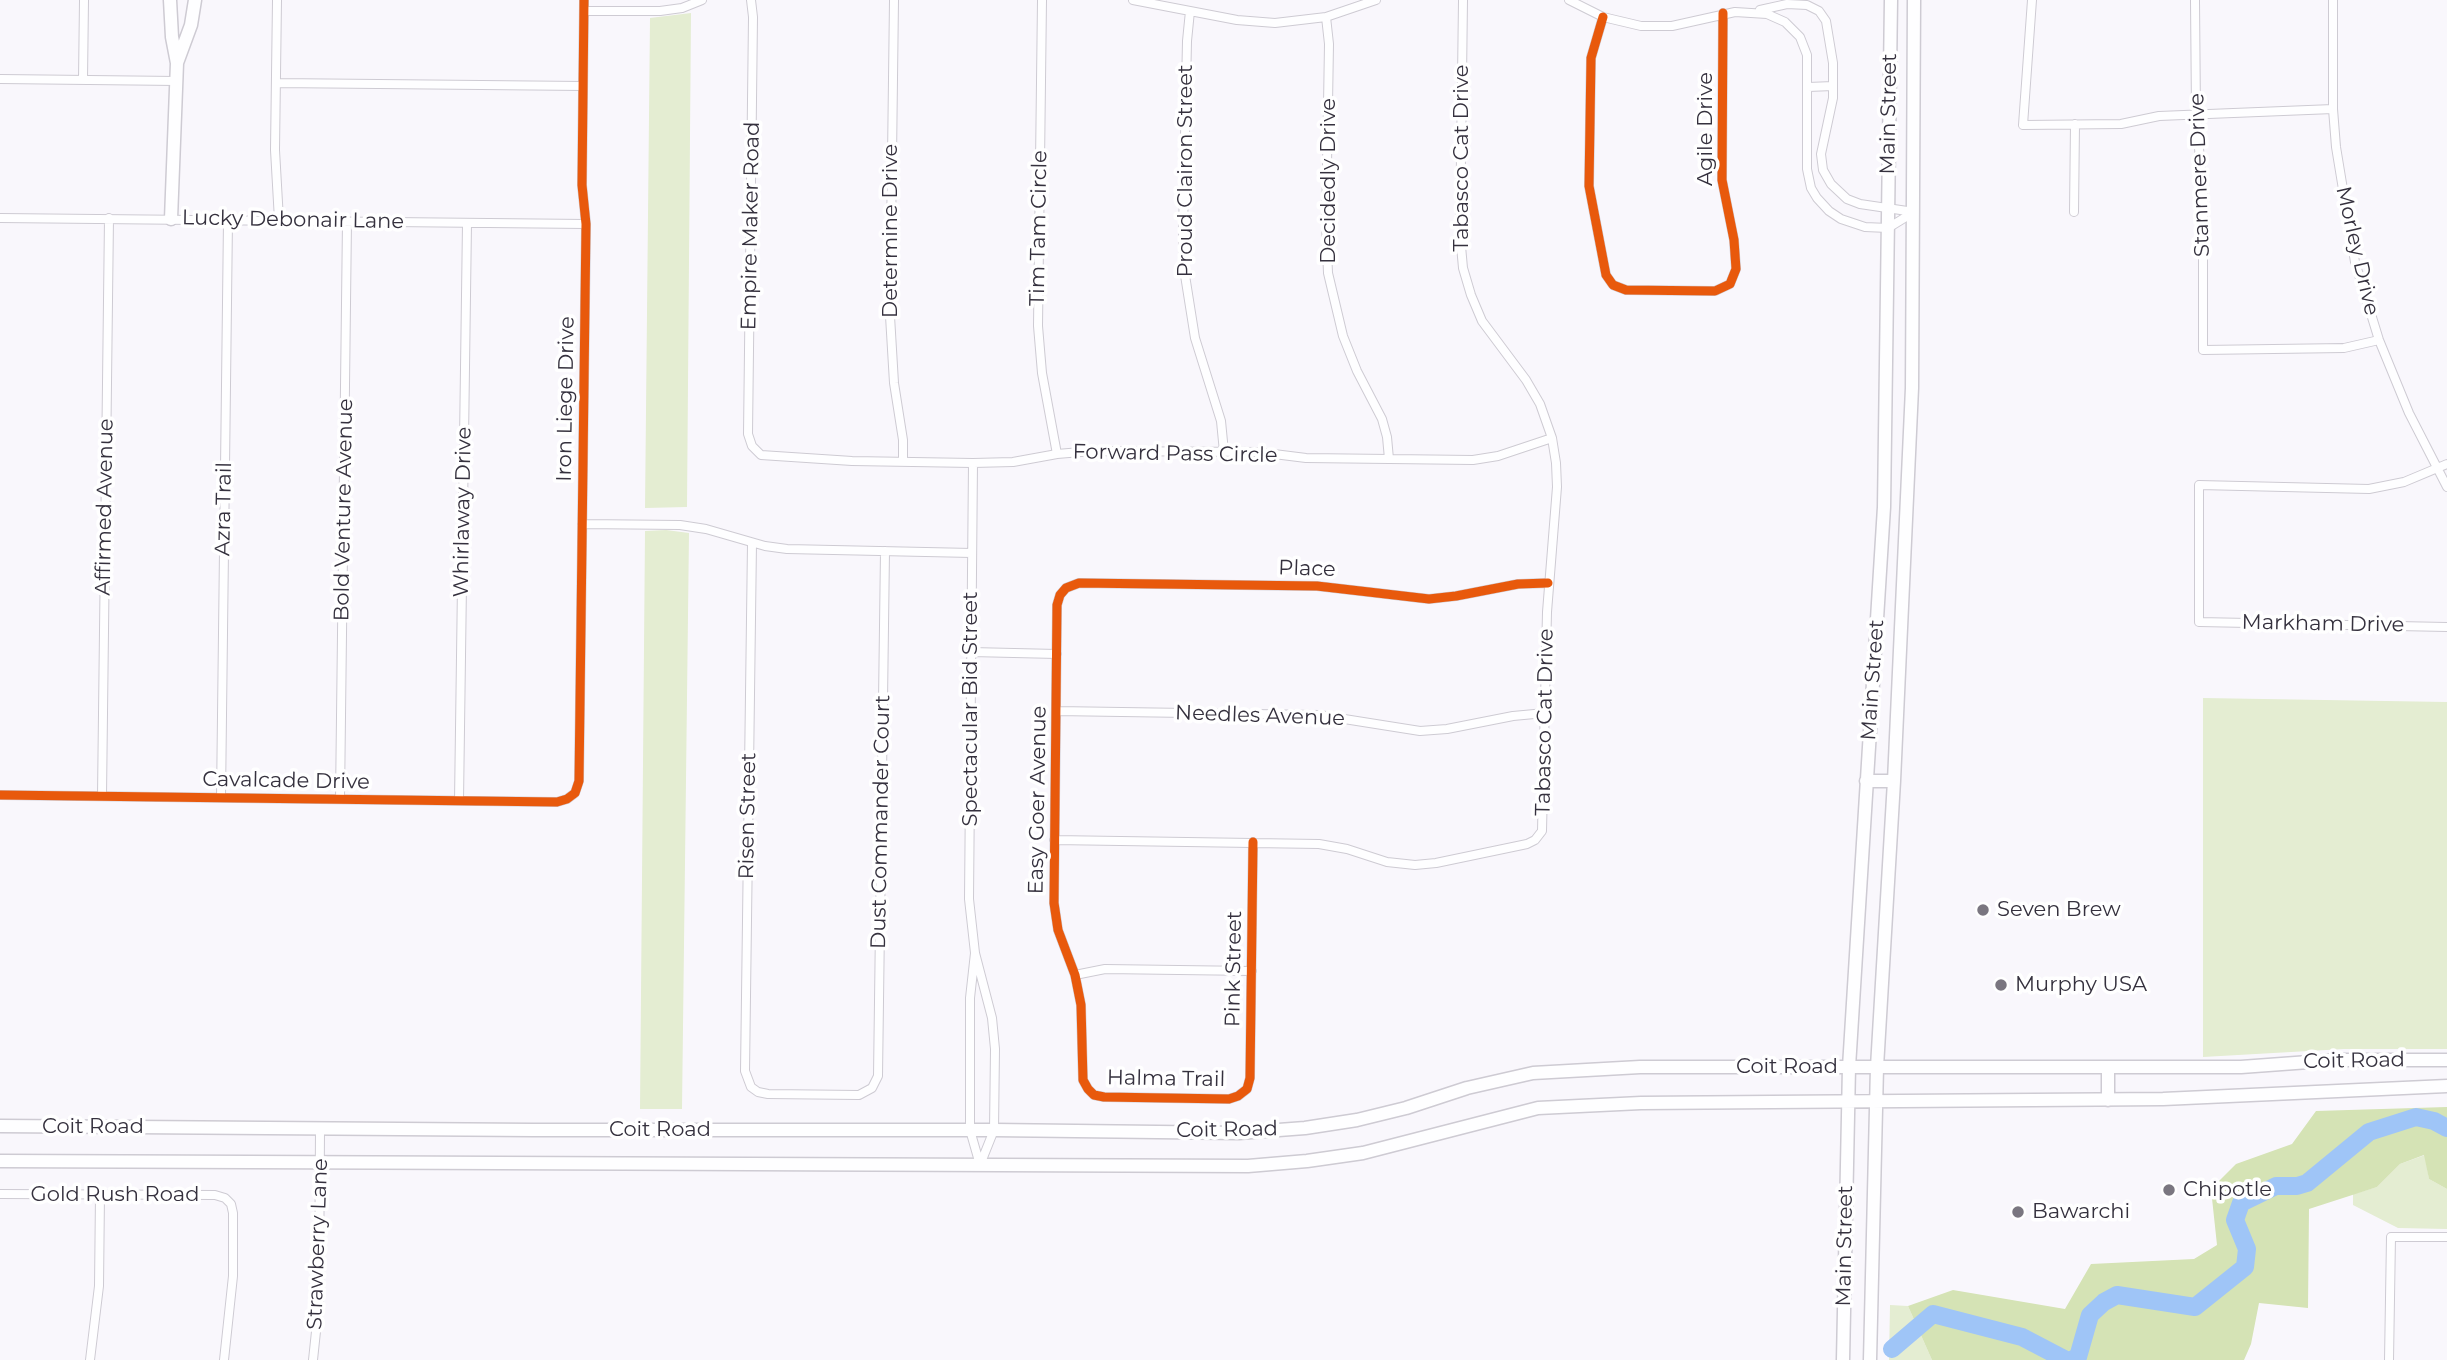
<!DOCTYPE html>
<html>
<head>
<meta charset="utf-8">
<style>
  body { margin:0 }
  canvas { display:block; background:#f9f7fc }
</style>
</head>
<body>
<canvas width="2447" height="1360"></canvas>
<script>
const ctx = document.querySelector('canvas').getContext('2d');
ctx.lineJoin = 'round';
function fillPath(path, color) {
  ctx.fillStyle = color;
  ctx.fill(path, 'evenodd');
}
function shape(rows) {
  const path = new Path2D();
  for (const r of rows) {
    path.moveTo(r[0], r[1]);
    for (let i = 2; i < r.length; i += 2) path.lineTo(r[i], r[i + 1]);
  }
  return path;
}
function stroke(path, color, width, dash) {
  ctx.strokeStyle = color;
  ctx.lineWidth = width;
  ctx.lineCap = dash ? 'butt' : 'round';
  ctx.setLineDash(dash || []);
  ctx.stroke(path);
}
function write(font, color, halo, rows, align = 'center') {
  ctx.font = font + ' Montserrat,sans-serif';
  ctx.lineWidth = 7;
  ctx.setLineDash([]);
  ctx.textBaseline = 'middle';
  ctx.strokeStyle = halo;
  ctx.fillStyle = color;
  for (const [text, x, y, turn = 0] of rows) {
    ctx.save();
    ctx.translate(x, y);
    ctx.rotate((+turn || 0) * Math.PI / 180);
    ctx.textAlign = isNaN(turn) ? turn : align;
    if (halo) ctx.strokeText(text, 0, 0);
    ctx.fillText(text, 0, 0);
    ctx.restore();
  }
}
fillPath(shape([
  [691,13,687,507,645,508,650,18],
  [666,530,689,533,682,1109,640,1109,645,531],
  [2203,698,2447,702,2447,1049,2344,1049,2203,1057],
  [2425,1155,2429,1179,2447,1189,2447,1229,2398,1228,2353,1205,2353,1194,2377,1187,2400,1164],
  [1890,1305,1908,1306,1932,1360,1889,1360]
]), '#e4edd2');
fillPath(shape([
  [2447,1107,2447,1189,2429,1179,2424,1155,2400,1164,2377,1187,2309,1209,2308,1308,2259,1303,2251,1344,2244,1360,1932,1360,1908,1306,1953,1290,2065,1309,2091,1264,2194,1259,2217,1245,2211,1189,2236,1164,2292,1144,2316,1111]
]), '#d5e3b5');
stroke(shape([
  [1892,1349,1933,1314,2022,1337,2066,1360],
  [2071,1360,2078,1357,2090,1315,2104,1302,2117,1295,2195,1307,2245,1267,2247,1249,2235,1220,2241,1203,2276,1186,2297,1186,2307,1183,2369,1132,2416,1117,2434,1121,2447,1128]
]), '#9fc5f7', 18);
const street = shape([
  [277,0,275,150,279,220],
  [751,0,753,17,748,434,752,446,761,455,852,461,973,463,1013,462,1057,454,1093,451,1258,452,1306,458,1473,460,1498,456,1552,438],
  [894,0,890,316,894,383,903,440,903,460],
  [1042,0,1038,326,1042,373,1057,454],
  [1133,0,1237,20,1275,23,1326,17,1376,0],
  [1569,0,1603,17,1641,26,1672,26,1735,12,1767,14,1785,22,1800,37,1807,55,1807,169,1811,188,1817,198,1829,211,1841,219,1865,227,1888,228,1914,212],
  [2032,0,2023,125,2121,124,2159,116,2333,109],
  [2195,0,2196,113,2203,196,2203,350,2344,348,2379,340],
  [2333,0,2333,109,2336,147,2355,262,2379,340,2409,413,2447,487],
  [1760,10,1787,4,1807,5,1819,11,1826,21,1833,63,1833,98,1821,154,1823,170,1831,184,1847,199,1860,204,1914,212],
  [584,11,660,11,682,8,702,0],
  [1190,11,1187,41,1183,231,1184,269,1195,338,1221,421,1224,452],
  [1326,17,1329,44,1326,225,1328,273,1343,336,1357,371,1382,419,1387,437,1389,459],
  [1603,17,1591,58,1589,186,1606,275,1613,285,1626,290,1715,291,1730,284,1736,269,1734,240,1722,180,1723,13],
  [0,79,177,81],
  [83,80,84,0],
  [276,83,583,86],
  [1808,87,1833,86],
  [2074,212,2075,124],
  [0,218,586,224],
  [973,463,969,899,975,953],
  [2447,464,2404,482,2369,489,2199,485,2199,622,2447,627],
  [582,524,680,525,706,529,765,546,787,549,972,553],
  [752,543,745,1071,751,1087,758,1092,768,1094,859,1095,872,1088,878,1076,885,551],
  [971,652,1057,654],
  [1056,711,1319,715,1420,731,1447,729,1513,716,1545,713],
  [0,795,557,802,567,799,575,793,579,781,586,224,582,185,584,0],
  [102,796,109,218],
  [221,798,228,220],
  [340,799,347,221],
  [459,801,467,223],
  [1054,840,1319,844,1347,849,1387,862,1415,865,1436,863,1527,844,1535,840,1542,831,1547,612,1557,487,1556,463,1552,438,1540,404,1526,380,1482,321,1471,295,1463,268,1460,235,1463,0],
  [1253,842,1250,1078,1247,1089,1238,1096,1229,1099,1104,1097,1094,1095,1088,1089,1083,1080,1081,1005,1075,975,1058,930,1054,903,1057,605,1060,595,1066,588,1079,583,1317,586,1429,599,1456,596,1518,584,1548,583],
  [975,953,992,1018,995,1049,994,1130,980,1165,970,1130,970,998,975,953],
  [1075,975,1105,969,1252,971],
  [0,1194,215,1195,225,1198,231,1204,233,1213,233,1276,224,1360],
  [90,1360,99,1286,100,1195],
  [313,1360,319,1303,320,1129],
  [2389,1360,2391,1237,2447,1237]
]);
const secondary = shape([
  [170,0,172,37,177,63,171,219],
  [177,63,191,25,195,0],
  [1866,781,1894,781],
  [2108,1068,2108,1100],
  [0,1126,533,1130,994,1130,1239,1133,1305,1128,1357,1120,1406,1108,1467,1088,1533,1073,1640,1067,2241,1067,2336,1060,2447,1060],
  [0,1161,1248,1166,1307,1161,1363,1153,1538,1108,1641,1103,2163,1099,2447,1086],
  [1843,1360,1849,1067,1884,507,1891,0],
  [1870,1360,1877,1067,1894,781,1912,388,1914,0]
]);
stroke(street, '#cecbd3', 10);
stroke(secondary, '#cecbd3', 15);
stroke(street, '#fefeff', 8);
stroke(secondary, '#fefeff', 12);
stroke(shape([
  [1603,17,1591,58,1589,186,1606,275,1613,285,1626,290,1715,291,1730,284,1736,269,1734,240,1722,180,1723,13],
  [0,795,557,802,567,799,575,793,579,781,586,224,582,185,584,0],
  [1253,842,1250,1078,1247,1089,1238,1096,1229,1099,1104,1097,1094,1095,1088,1089,1083,1080,1081,1005,1075,975,1058,930,1054,903,1057,605,1060,595,1066,588,1079,583,1317,586,1429,599,1456,596,1518,584,1548,583]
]), '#e8590c', 9);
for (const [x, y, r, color] of [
  [1983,910,7,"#7a7680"],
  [2001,985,7,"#7a7680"],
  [2169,1190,7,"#7a7680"],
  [2018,1212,7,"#7a7680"]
]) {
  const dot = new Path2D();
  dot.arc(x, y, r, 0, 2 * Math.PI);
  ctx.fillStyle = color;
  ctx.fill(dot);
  stroke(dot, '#fff', 2.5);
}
write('21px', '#35313e', '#fff', [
  ["Main Street",1889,114,-89],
  ["Agile Drive",1706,129,-90],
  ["Tabasco Cat Drive",1462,158,-90],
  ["Proud Clairon Street",1186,171,-90],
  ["Stanmere Drive",2200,175,-92],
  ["Decidedly Drive",1329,181,-90],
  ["Lucky Debonair Lane",293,220,1],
  ["Empire Maker Road",751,226,-89],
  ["Tim Tam Circle",1039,228,-89],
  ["Determine Drive",891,231,-90],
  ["Morley Drive",2357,251,77],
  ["Iron Liege Drive",566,399,-89],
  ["Forward Pass Circle",1175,454,1],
  ["Affirmed Avenue",105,507,-89],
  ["Azra Trail",224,509,-89],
  ["Bold Venture Avenue",344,510,-89],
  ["Whirlaway Drive",463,512,-89],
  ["Place",1307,569,2],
  ["Markham Drive",2323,624,1],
  ["Main Street",1873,680,-86],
  ["Spectacular Bid Street",971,709,-90],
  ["Needles Avenue",1260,716,2],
  ["Tabasco Cat Drive",1545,722,-89],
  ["Cavalcade Drive",286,781,1],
  ["Easy Goer Avenue",1038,800,-89],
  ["Risen Street",748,816,-89],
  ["Dust Commander Court",881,822,-89],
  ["Pink Street",1234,969,-89],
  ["Coit Road",2354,1061,-1],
  ["Coit Road",1787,1067],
  ["Halma Trail",1166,1079,1],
  ["Coit Road",93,1127],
  ["Coit Road",660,1130],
  ["Coit Road",1227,1130,-1],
  ["Gold Rush Road",115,1195],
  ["Strawberry Lane",318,1244,-88],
  ["Main Street",1845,1246,-89]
]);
write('21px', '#35313e', '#fff', [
  ["Seven Brew",1997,910],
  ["Murphy USA",2015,985],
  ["Chipotle",2183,1190],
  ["Bawarchi",2032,1212]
], 'left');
</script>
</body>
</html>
